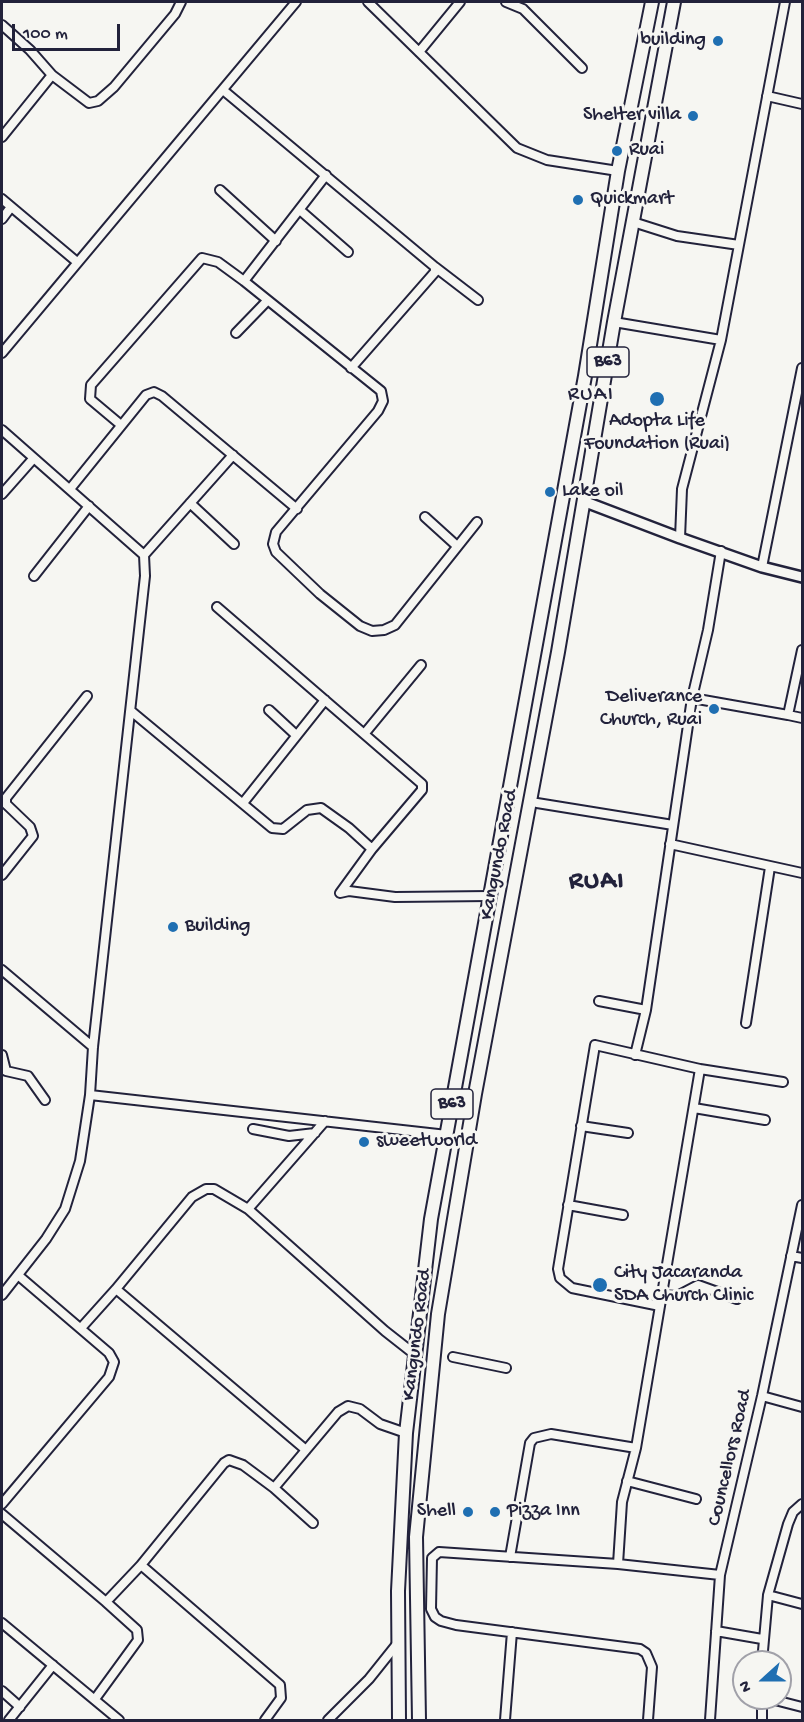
<!DOCTYPE html>
<html>
<head>
<meta charset="utf-8">
<style>
  body { margin:0 }
  #map { position:relative; width:804px; height:1722px; overflow:hidden; background:#f6f6f2; font-family:"Gochi Hand",sans-serif }
  canvas { display:block }
  .frame { position:absolute; inset:0; border:3px solid #22223b; pointer-events:none }
  .north { position:absolute; left:732px; top:1650px; width:60px; height:60px; box-sizing:border-box; background:#f6f6f2; border:2px solid #a1a1a9; border-radius:50%; rotate:249deg; font-size:16px; font-weight:700; line-height:24px; text-align:center; color:#22223b }
  .north::after { content:''; display:block; margin:auto; width:21px; height:27px; background:#1f6fb2; clip-path:polygon(50% 0,100% 100%,50% 72%,0 100%) }
  .scale { position:absolute; left:12px; top:24px; width:108px; height:27px; box-sizing:border-box; border:3px solid #22223b; border-top:0; padding-left:8px; font-size:18px; line-height:21px; white-space:nowrap; color:#22223b; -webkit-text-stroke:4px #f6f6f2; paint-order:stroke }
</style>
</head>
<body>
<div id="map">
<canvas width="804" height="1722"></canvas>
<div class="frame"></div>
<div class="north">N</div>
<div class="scale">100 m</div>
</div>
<script>
const ctx = document.querySelector('canvas').getContext('2d');
ctx.lineJoin = 'round';
function shape(rows) {
  const path = new Path2D();
  for (const r of rows) {
    path.moveTo(r[0], r[1]);
    for (let i = 2; i < r.length; i += 2) path.lineTo(r[i], r[i + 1]);
  }
  return path;
}
function stroke(path, color, width, dash) {
  ctx.strokeStyle = color;
  ctx.lineWidth = width;
  ctx.lineCap = dash ? 'butt' : 'round';
  ctx.setLineDash(dash || []);
  ctx.stroke(path);
}
function write(font, color, halo, rows, align = 'center') {
  ctx.font = font + ' "Gochi Hand",sans-serif';
  ctx.lineWidth = 6;
  ctx.setLineDash([]);
  ctx.textBaseline = 'middle';
  ctx.strokeStyle = halo;
  ctx.fillStyle = color;
  for (const [text, x, y, turn = 0] of rows) {
    ctx.save();
    ctx.translate(x, y);
    ctx.rotate((+turn || 0) * Math.PI / 180);
    ctx.textAlign = isNaN(turn) ? turn : align;
    if (halo) ctx.strokeText(text, 0, 0);
    ctx.fillText(text, 0, 0);
    ctx.restore();
  }
}
const minor = shape([
  [368,2,517,148,547,160,618,171],
  [506,2,523,9,582,68],
  [2,25,30,50,52,75,89,103,98,101,114,87,175,14,181,2],
  [419,52,460,2],
  [223,90,435,267,435,272,351,368],
  [767,96,802,104],
  [2,137,52,75],
  [326,175,244,281,381,391,383,401,378,411,276,532,273,544,276,552,320,594,360,626,372,631,384,630,395,625,477,522],
  [220,190,276,241],
  [2,199,77,262],
  [301,211,348,252],
  [2,219,11,207],
  [633,222,677,236,739,245],
  [435,267,478,300],
  [614,322,721,340],
  [236,333,267,301],
  [2,353,296,2],
  [121,425,90,399,91,385,202,258,218,262,244,281],
  [2,430,144,555,145,576,93,1047,90,1095,80,1161,65,1209,46,1239,2,1295],
  [70,489,146,395,154,392,162,396,297,509],
  [2,494,33,459],
  [190,503,234,544],
  [425,517,457,546],
  [680,538,682,489,721,340,785,2],
  [144,555,233,455],
  [762,567,802,368],
  [34,576,89,506],
  [217,607,422,784,422,790,372,849,340,893,349,891,395,897,490,896],
  [692,698,708,630,721,551],
  [269,710,296,735],
  [131,711,272,828,283,829,307,810,321,808,349,828,372,849],
  [788,715,802,718],
  [365,733,421,665],
  [243,803,325,700],
  [537,803,673,825],
  [670,844,802,873],
  [2,875,33,836,30,827,6,804,6,798,87,696],
  [2,970,93,1047],
  [599,1001,646,1010],
  [746,1023,770,867],
  [2,1055,6,1071,28,1076,45,1100],
  [635,1055,646,1010,692,698,788,715,802,650],
  [700,1069,783,1082],
  [90,1095,447,1135],
  [694,1108,765,1120],
  [581,1126,628,1133],
  [253,1129,289,1136,315,1133],
  [568,1205,623,1215],
  [248,1209,325,1121],
  [791,1256,802,1258],
  [662,1295,677,1296,698,1285,737,1299],
  [660,1306,572,1288,560,1278,558,1269,595,1045,700,1069,636,1448,622,1502,618,1564,720,1575],
  [81,1328,116,1289],
  [453,1357,506,1368],
  [762,1396,802,1407],
  [306,1450,116,1289,192,1197,206,1189,214,1189,248,1209,385,1331,413,1353],
  [627,1481,696,1499],
  [274,1488,338,1412,348,1406,360,1409,380,1424,406,1433],
  [2,1504,109,1377,114,1362,109,1353,19,1276],
  [2,1514,106,1602,141,1565],
  [510,1557,530,1443,534,1438,551,1434,636,1448],
  [618,1564,439,1552,432,1558,431,1609,435,1617,441,1621,456,1625,640,1649,646,1653,652,1667,648,1720],
  [768,1595,788,1524,793,1512,802,1504],
  [2,1623,119,1720],
  [716,1631,762,1639],
  [762,1662,768,1595,802,1604],
  [2,1691,20,1707],
  [762,1698,762,1720],
  [767,1698,802,1707],
  [95,1699,138,1640,137,1630,106,1602],
  [9,1720,53,1665],
  [265,1720,281,1698,280,1685,141,1565,224,1463,229,1460,243,1465,274,1488,313,1523],
  [328,1720,369,1679,397,1644],
  [505,1720,512,1632],
  [710,1720,720,1575,762,1396,802,1205]
]);
const tertiary = shape([
  [583,501,680,538,762,567,802,577]
]);
const trunk = shape([
  [399,1720,398,1591,406,1433,431,1219,585,376,618,171,652,2],
  [419,1720,416,1537,438,1314,475,1094,558,652,614,322,674,2]
]);
stroke(minor, '#22223b', 12);
stroke(tertiary, '#22223b', 14);
stroke(trunk, '#22223b', 16);
stroke(minor, '#f6f6f2', 8);
stroke(tertiary, '#f6f6f2', 9);
stroke(trunk, '#f6f6f2', 12);
for (const [x, y, r, color] of [
  [718,41,6,"#1f6fb2"],
  [693,116,6,"#1f6fb2"],
  [617,151,6,"#1f6fb2"],
  [578,200,6,"#1f6fb2"],
  [657,399,8,"#1f6fb2"],
  [550,492,6,"#1f6fb2"],
  [714,709,6,"#1f6fb2"],
  [173,927,6,"#1f6fb2"],
  [364,1142,6,"#1f6fb2"],
  [600,1285,8,"#1f6fb2"],
  [468,1512,6,"#1f6fb2"],
  [495,1512,6,"#1f6fb2"]
]) {
  const dot = new Path2D();
  dot.arc(x, y, r, 0, 2 * Math.PI);
  ctx.fillStyle = color;
  ctx.fill(dot);
  stroke(dot, '#f6f6f2', 2);
}
for (const [x, y, w] of [
  [608,362,42],
  [452,1104,42]
]) {
  const box = new Path2D();
  box.roundRect(x - w / 2, y - 15, w, 30, 4.5);
  ctx.fillStyle = '#f6f6f2';
  ctx.fill(box);
  stroke(box, '#22223b', 1.5);
}
write('bold 18px', '#22223b', null, [
  ["B63",608,362],
  ["B63",452,1104]
]);
write('20px', '#22223b', '#f6f6f2', [
  ["building",706,41,"right"],
  ["Shelter villa",681,116,"right"],
  ["Ruai",629,151],
  ["Quickmart",590,200],
  ["Adopta Life",657,422,"center"],
  ["Foundation (Ruai)",657,445,"center"],
  ["Lake oil",562,492],
  ["Deliverance",702,698,"right"],
  ["Church, Ruai",702,721,"right"],
  ["Building",185,927],
  ["sweetworld",376,1142],
  ["City Jacaranda",614,1274],
  ["SDA Church Clinic",614,1297],
  ["Shell",456,1512,"right"],
  ["Pizza Inn",507,1512]
], 'left');
write('20px', '#22223b', '#f6f6f2', [
  ["Kangundo Road",500,855,-79],
  ["Kangundo Road",418,1335,-83],
  ["Councellors Road",731,1458,-77]
]);
ctx.letterSpacing = '1.5px';
write('21px', '#22223b', '#f6f6f2', [
  ["RUAI",591,396]
]);
ctx.letterSpacing = '0px';
ctx.letterSpacing = '1.5px';
write('bold 26px', '#22223b', '#f6f6f2', [
  ["RUAI",597,883]
]);
ctx.letterSpacing = '0px';
</script>
</body>
</html>
